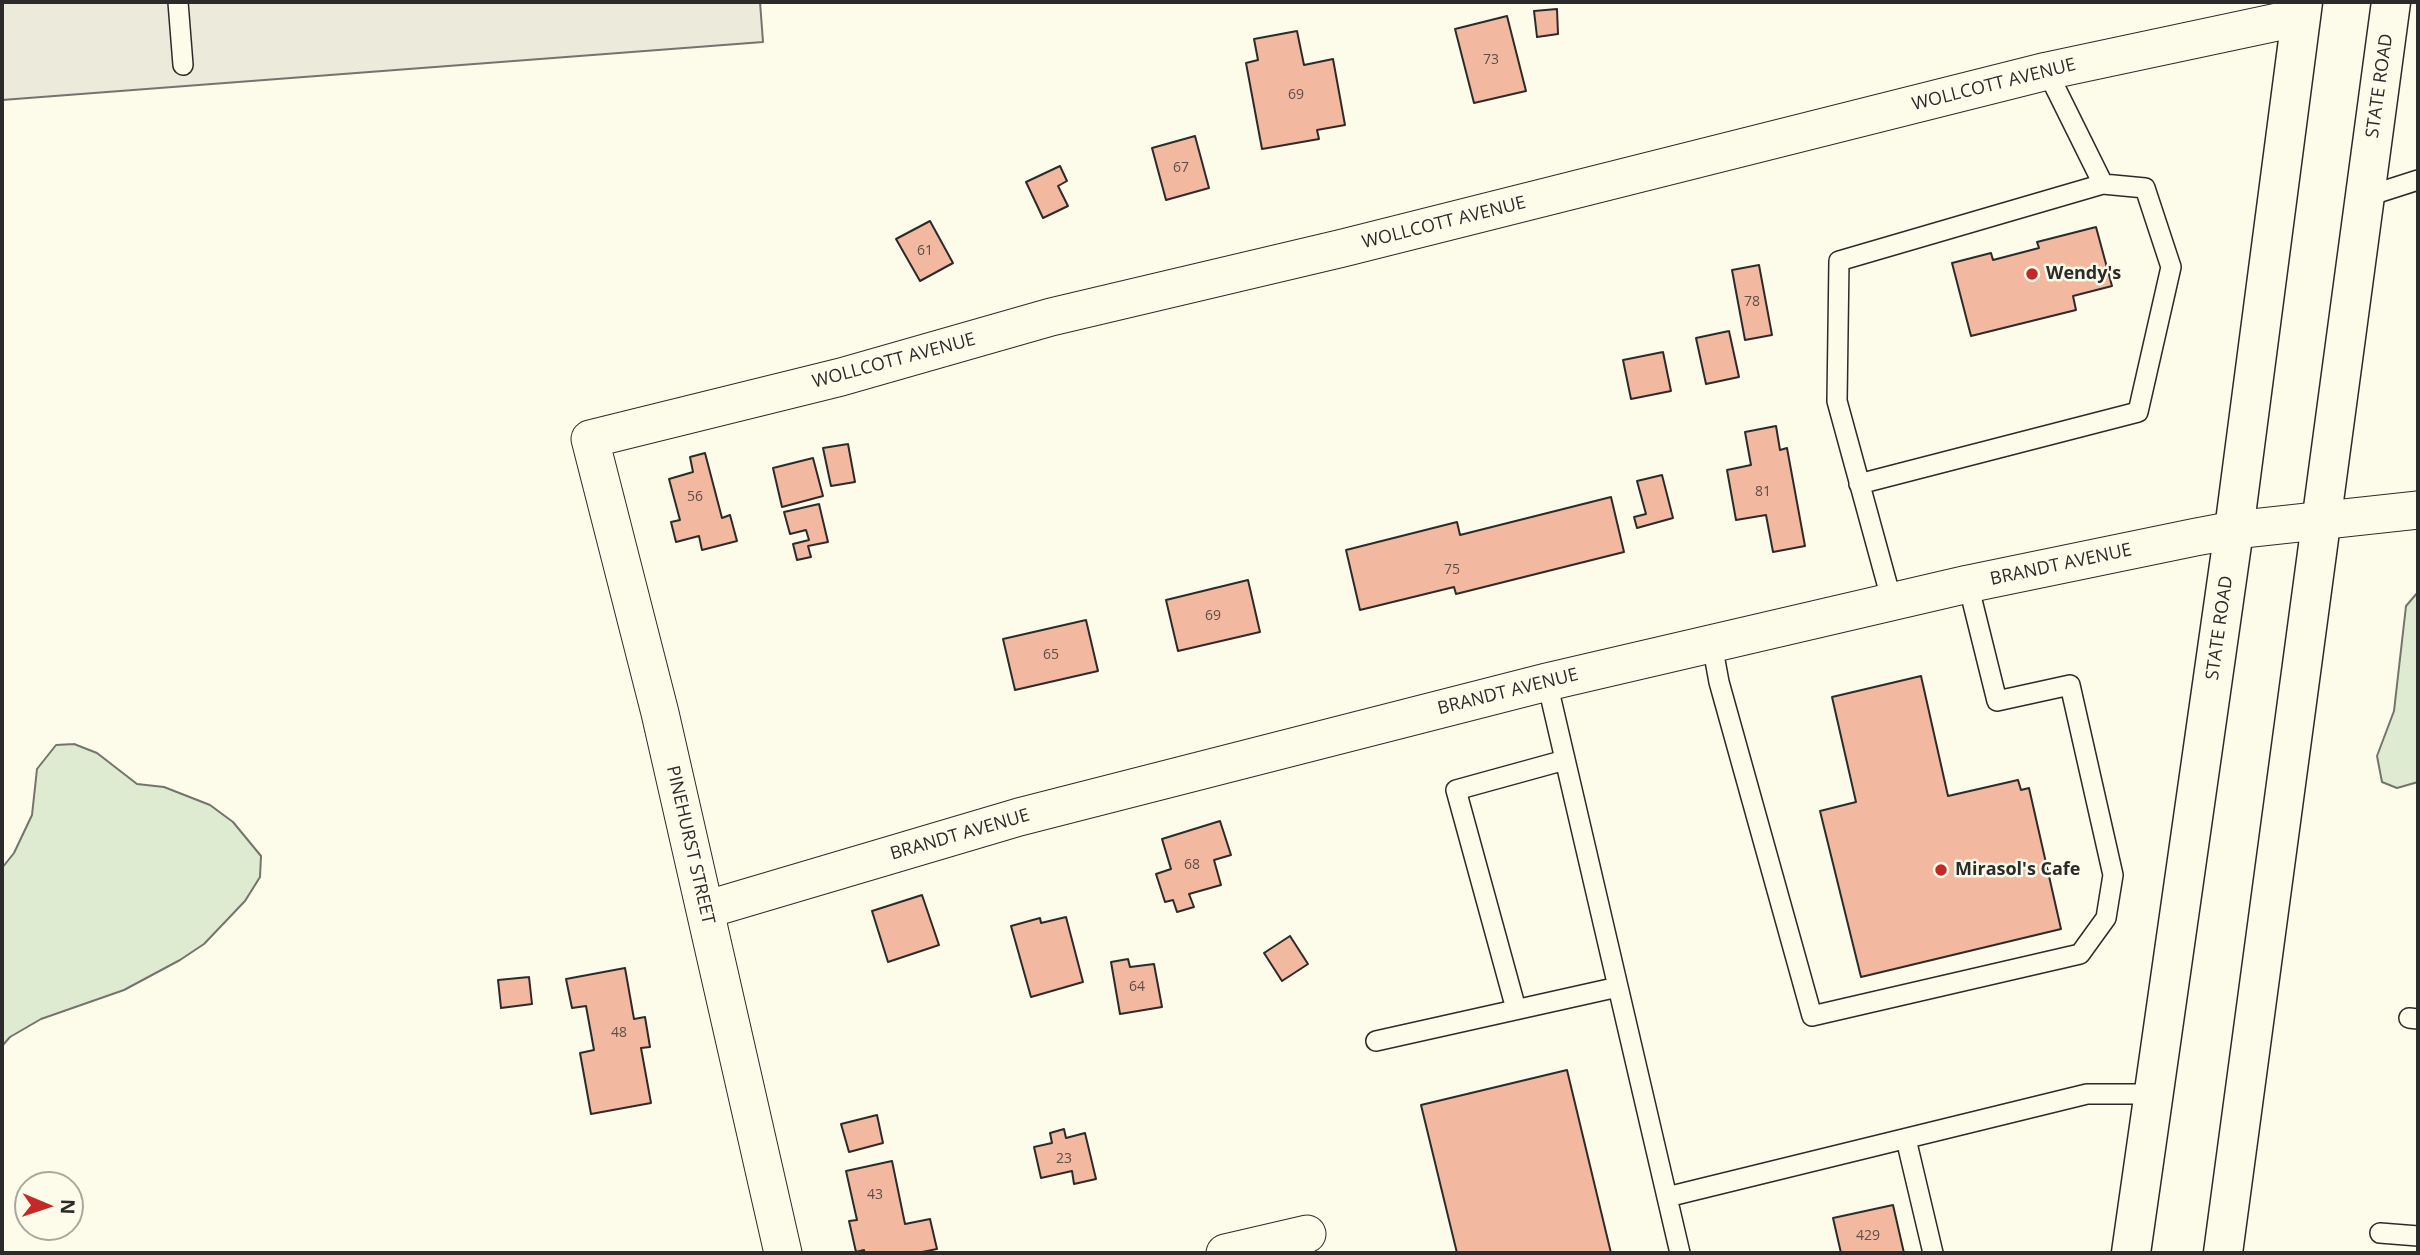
<!DOCTYPE html>
<html>
<head>
<meta charset="utf-8">
<style>
  body { margin:0 }
  #map { position:relative; width:2420px; height:1255px; overflow:hidden; background:#fdfbea; font-family:"Open Sans",sans-serif }
  canvas { display:block }
  .frame { position:absolute; inset:0; border:4px solid #2b2b2b; pointer-events:none }
  .north { position:absolute; left:14px; top:1171px; width:70px; height:70px; box-sizing:border-box; background:#fdfbea; border:2px solid #a9a89e; border-radius:50%; rotate:92deg; font-size:19px; font-weight:700; line-height:28px; text-align:center; color:#2b2b2b }
  .north::after { content:''; display:block; margin:auto; width:24px; height:32px; background:#c62828; clip-path:polygon(50% 0,100% 100%,50% 72%,0 100%) }
</style>
</head>
<body>
<div id="map">
<canvas width="2420" height="1255"></canvas>
<div class="frame"></div>
<div class="north">N</div>
</div>
<script>
const ctx = document.querySelector('canvas').getContext('2d');
ctx.lineJoin = 'round';
function fillPath(path, color) {
  ctx.fillStyle = color;
  ctx.fill(path, 'evenodd');
}
function shape(rows) {
  const path = new Path2D();
  for (const r of rows) {
    path.moveTo(r[0], r[1]);
    for (let i = 2; i < r.length; i += 2) path.lineTo(r[i], r[i + 1]);
  }
  return path;
}
function stroke(path, color, width, dash) {
  ctx.strokeStyle = color;
  ctx.lineWidth = width;
  ctx.lineCap = dash ? 'butt' : 'round';
  ctx.setLineDash(dash || []);
  ctx.stroke(path);
}
function write(font, color, halo, rows, align = 'center') {
  ctx.font = font + ' "Open Sans",sans-serif';
  ctx.lineWidth = 5;
  ctx.setLineDash([]);
  ctx.textBaseline = 'middle';
  ctx.strokeStyle = halo;
  ctx.fillStyle = color;
  for (const [text, x, y, turn = 0] of rows) {
    ctx.save();
    ctx.translate(x, y);
    ctx.rotate((+turn || 0) * Math.PI / 180);
    ctx.textAlign = isNaN(turn) ? turn : align;
    if (halo) ctx.strokeText(text, 0, 0);
    ctx.fillText(text, 0, 0);
    ctx.restore();
  }
}
const green = shape([
  [2418,592,2418,782,2397,788,2382,782,2377,756,2394,711,2406,606,2418,592],
  [74,744,97,753,137,784,164,787,210,805,233,822,261,856,260,877,245,901,204,944,180,960,124,990,41,1019,10,1037,2,1046,2,868,14,853,32,815,37,769,56,745,74,744]
]);
fillPath(green, '#deebd1');
stroke(green, '#74746e', 2);
const parking = shape([
  [2,2,760,2,763,42,2,100,2,2]
]);
fillPath(parking, '#eceadb');
stroke(parking, '#74746e', 2);
const building = shape([
  [1557,9,1558,34,1537,37,1534,11,1557,9],
  [1507,16,1526,91,1474,103,1455,29,1507,16],
  [1297,31,1304,65,1333,59,1345,125,1317,130,1319,139,1262,149,1246,63,1258,60,1254,39,1297,31],
  [1195,136,1209,188,1166,200,1152,148,1195,136],
  [1060,166,1067,181,1058,186,1068,206,1043,218,1026,182,1060,166],
  [930,221,953,263,920,281,896,239,930,221],
  [2096,227,2112,286,2073,296,2076,310,1971,336,1952,263,1991,253,1993,260,2039,248,2037,242,2096,227],
  [1759,265,1772,335,1745,340,1732,270,1759,265],
  [1729,331,1739,377,1706,384,1696,338,1729,331],
  [1663,352,1671,391,1631,399,1623,360,1663,352],
  [1776,426,1780,450,1787,448,1805,546,1773,552,1766,515,1736,520,1727,470,1751,465,1745,432,1776,426],
  [848,444,855,482,831,486,823,448,848,444],
  [705,453,722,518,730,515,737,541,702,550,699,536,676,542,671,522,680,520,669,479,693,472,690,457,705,453],
  [813,458,823,496,782,507,773,468,813,458],
  [1662,475,1673,518,1637,528,1634,517,1646,514,1637,481,1662,475],
  [1611,497,1624,552,1456,594,1454,587,1360,610,1346,550,1457,522,1460,535,1611,497],
  [819,504,828,542,808,546,811,557,797,560,793,544,809,540,806,530,790,534,784,512,819,504],
  [1248,580,1260,632,1178,651,1166,600,1248,580],
  [1086,620,1098,671,1015,690,1003,639,1086,620],
  [1921,676,1948,796,2018,780,2021,790,2029,788,2061,929,1861,977,1820,811,1856,802,1832,697,1921,676],
  [1220,821,1231,855,1214,860,1221,885,1189,894,1194,907,1177,912,1173,900,1165,902,1156,874,1171,869,1162,839,1220,821],
  [922,895,939,945,888,962,872,911,922,895],
  [1066,917,1083,982,1031,997,1011,926,1040,918,1041,923,1066,917],
  [1290,936,1308,964,1282,981,1264,953,1290,936],
  [1128,959,1130,967,1154,964,1162,1007,1120,1014,1111,962,1128,959],
  [625,968,634,1019,645,1017,650,1047,641,1048,651,1103,591,1114,580,1053,594,1050,586,1006,572,1008,566,979,625,968],
  [529,977,532,1004,501,1008,498,980,529,977],
  [1567,1070,1611,1253,1457,1253,1421,1105,1567,1070],
  [877,1115,883,1143,849,1152,841,1124,877,1115],
  [1064,1129,1066,1138,1085,1133,1096,1179,1074,1184,1072,1171,1041,1178,1034,1147,1052,1143,1050,1133,1064,1129],
  [892,1161,905,1224,930,1219,937,1249,917,1253,865,1253,864,1250,856,1252,849,1221,857,1220,846,1171,892,1161],
  [1893,1205,1904,1253,1841,1253,1833,1218,1893,1205]
]);
fillPath(building, '#f2b8a0');
stroke(building, '#2b2b2b', 2);
const service = shape([
  [178,2,183,65],
  [2365,197,2418,180],
  [1859,484,2138,412,2171,267,2145,188,2103,184],
  [1892,602,1837,401,1839,261,2103,184,2047,71],
  [1712,644,1719,682,1812,1016,2080,954,2106,918,2113,875,2070,685,1997,701,1968,584],
  [1547,682,1680,1253],
  [1516,1009,1456,790,1565,760],
  [2409,1018,2418,1019],
  [1376,1041,1618,987],
  [1906,1139,1933,1253],
  [1667,1197,2087,1094,2152,1094],
  [2380,1233,2418,1236]
]);
const minor = shape([
  [705,910,1019,817,1547,682,1968,584,2196,537,2234,530,2418,510],
  [783,1253,660,713,590,439,841,377,1051,317,1343,248,2047,71,2301,17],
  [1225,1253,1307,1234]
]);
const primary = shape([
  [2131,1253,2234,530,2303,2],
  [2223,1253,2391,2]
]);
stroke(service, '#2b2b2b', 22);
stroke(minor, '#2b2b2b', 39);
stroke(primary, '#2b2b2b', 41);
stroke(service, '#fdfbea', 19);
stroke(minor, '#fdfbea', 37);
stroke(primary, '#fdfbea', 38);
for (const [x, y, r, color] of [
  [2032,274,7,"#c62828"],
  [1941,870,7,"#c62828"]
]) {
  const dot = new Path2D();
  dot.arc(x, y, r, 0, 2 * Math.PI);
  ctx.fillStyle = color;
  ctx.fill(dot);
  stroke(dot, '#fdfbea', 2.5);
}
write('14px', '#5d4e48', null, [
  ["73",1491,60],
  ["69",1296,95],
  ["67",1181,168],
  ["61",925,251],
  ["78",1752,302],
  ["81",1763,492],
  ["56",695,497],
  ["75",1452,570],
  ["69",1213,616],
  ["65",1051,655],
  ["68",1192,865],
  ["64",1137,987],
  ["48",619,1033],
  ["23",1064,1159],
  ["43",875,1195],
  ["429",1868,1236]
]);
write('18px', '#2b2b2b', '#fdfbea', [
  ["WOLLCOTT AVENUE",1994,85,-14],
  ["STATE ROAD",2380,86,-82],
  ["WOLLCOTT AVENUE",1444,223,-14],
  ["WOLLCOTT AVENUE",894,361,-15],
  ["BRANDT AVENUE",2061,565,-12],
  ["STATE ROAD",2220,628,-82],
  ["BRANDT AVENUE",1508,692,-14],
  ["BRANDT AVENUE",960,835,-16],
  ["PINEHURST STREET",690,845,77]
]);
write('bold 18px', '#2b2b2b', '#fdfbea', [
  ["Wendy's",2046,274],
  ["Mirasol's Cafe",1955,870]
], 'left');
</script>
</body>
</html>
